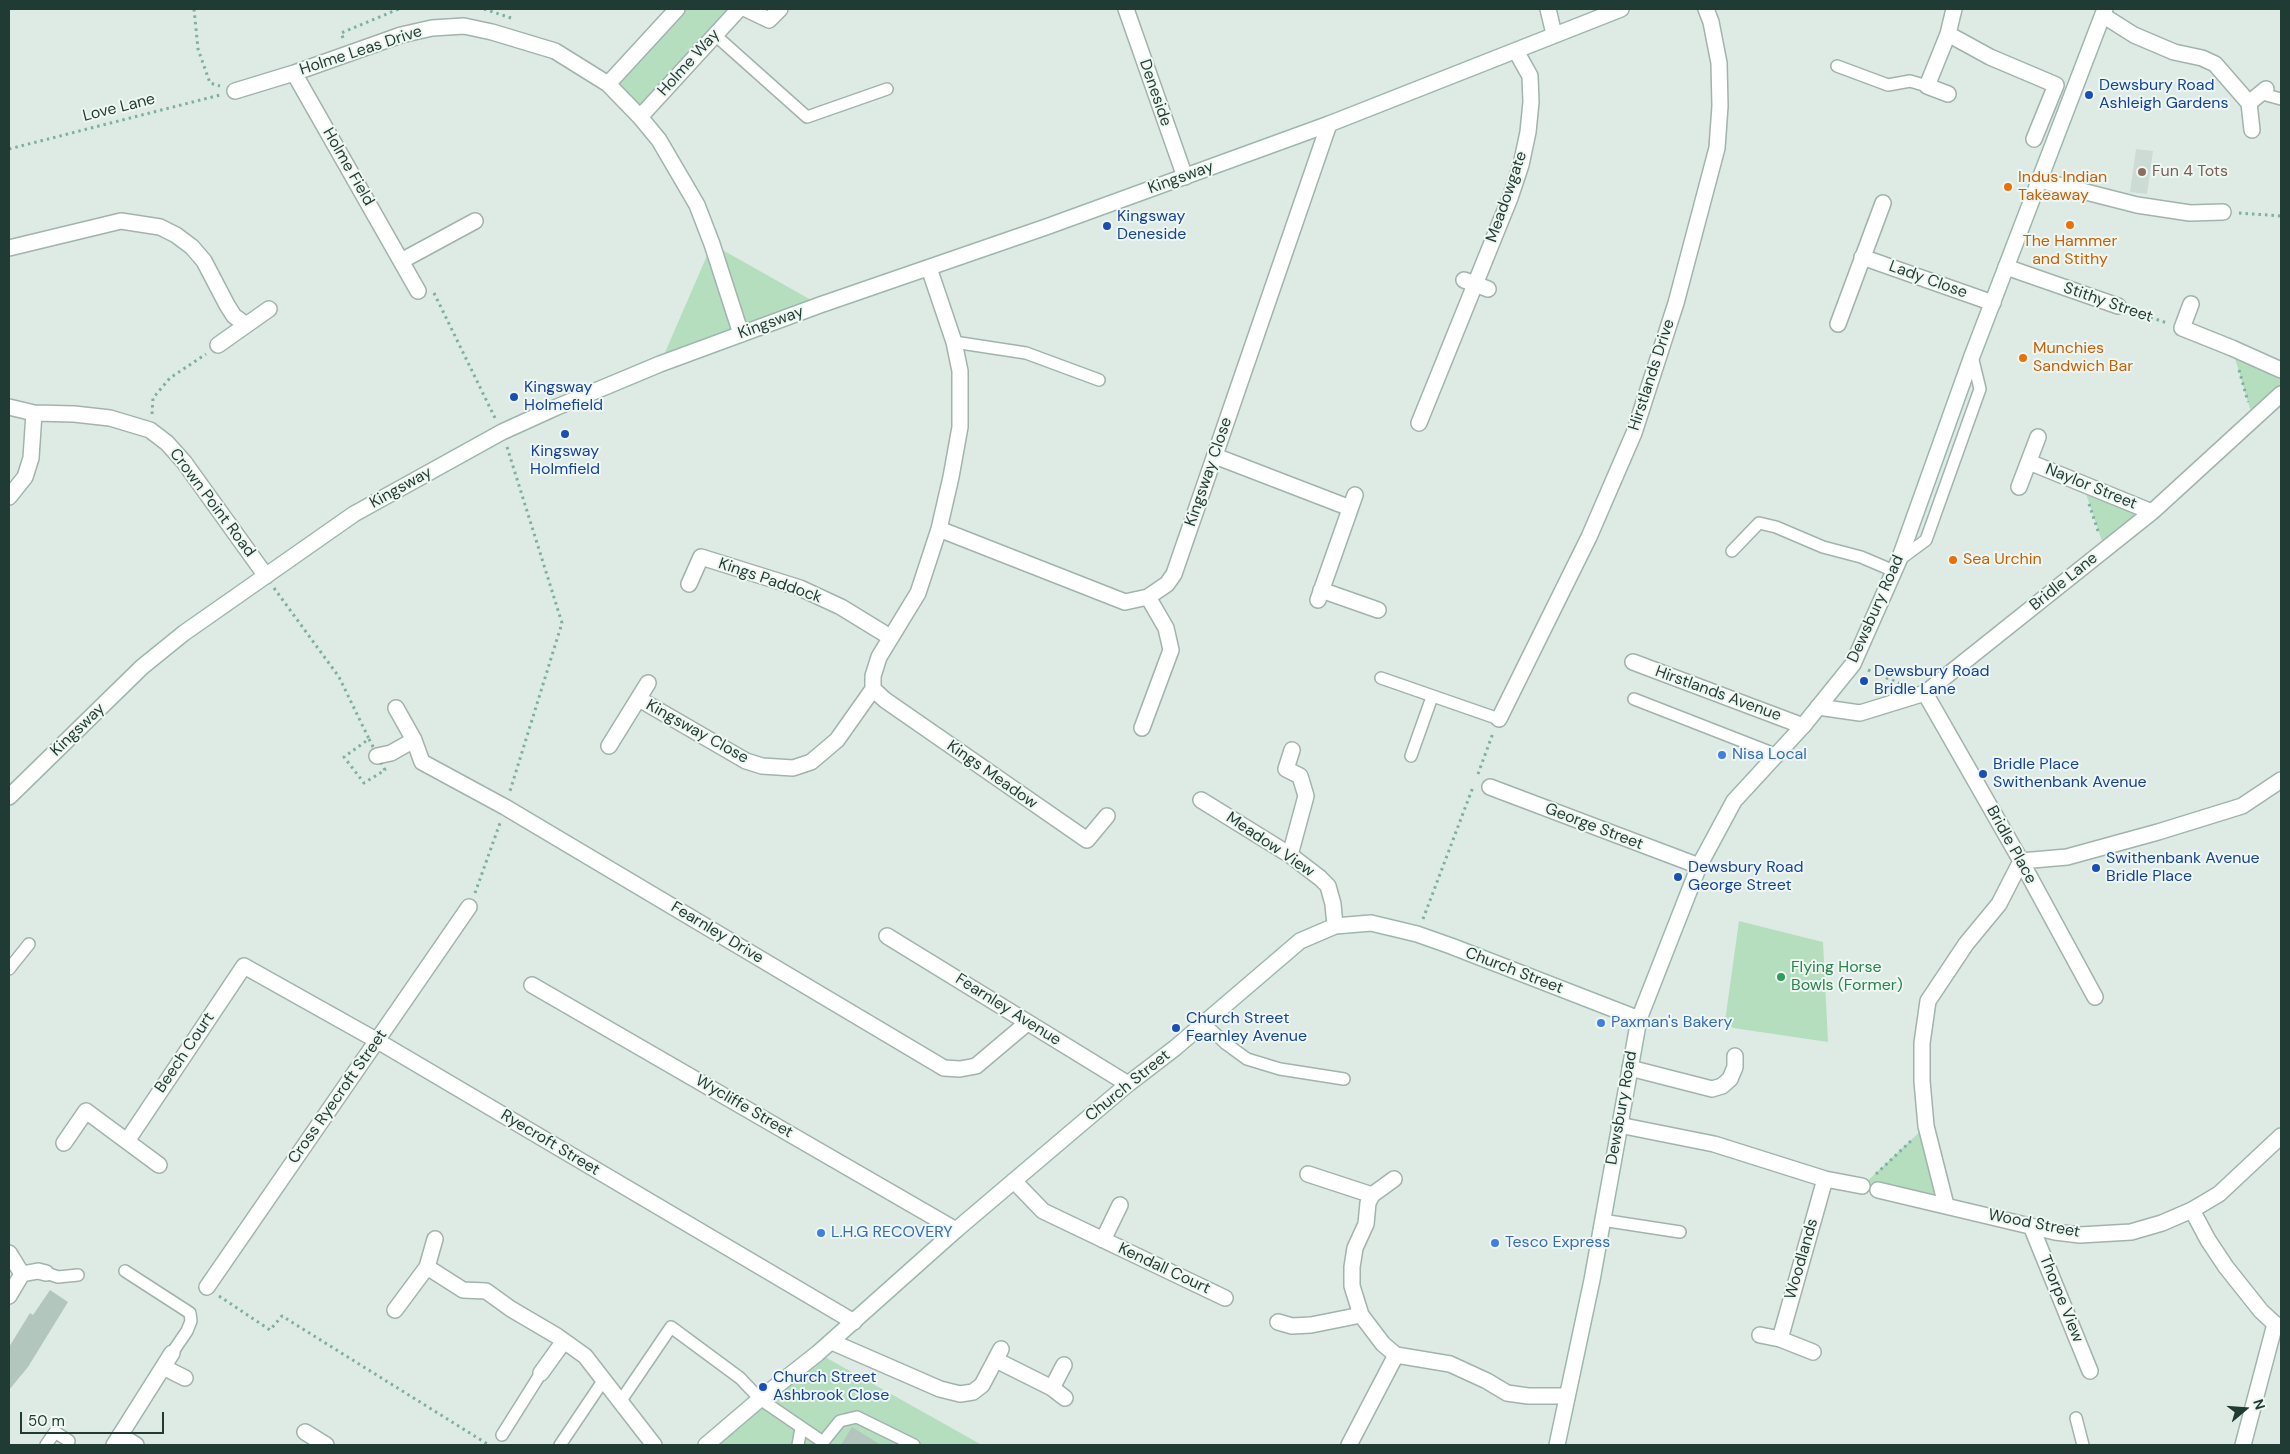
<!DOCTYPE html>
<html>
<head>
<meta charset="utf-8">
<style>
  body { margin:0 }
  #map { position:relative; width:2290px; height:1454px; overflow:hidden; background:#deebe5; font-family:"DM Sans",sans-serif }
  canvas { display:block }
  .frame { position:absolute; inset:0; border:10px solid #1f3b33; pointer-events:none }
  .north { position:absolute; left:2220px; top:1384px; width:50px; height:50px; -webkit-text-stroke:4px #eff7f3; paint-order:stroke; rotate:72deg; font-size:14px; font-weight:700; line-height:20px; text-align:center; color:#1f3b33 }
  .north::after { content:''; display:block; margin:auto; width:18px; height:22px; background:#1f3b33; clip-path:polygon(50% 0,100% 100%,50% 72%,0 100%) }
  .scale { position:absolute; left:20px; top:1412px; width:144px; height:22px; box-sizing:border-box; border:2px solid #1f3b33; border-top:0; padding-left:6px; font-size:15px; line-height:18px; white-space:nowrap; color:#1f3b33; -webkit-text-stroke:4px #eff7f3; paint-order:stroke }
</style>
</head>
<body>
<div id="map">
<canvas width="2290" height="1454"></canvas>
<div class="frame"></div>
<div class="north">N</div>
<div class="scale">50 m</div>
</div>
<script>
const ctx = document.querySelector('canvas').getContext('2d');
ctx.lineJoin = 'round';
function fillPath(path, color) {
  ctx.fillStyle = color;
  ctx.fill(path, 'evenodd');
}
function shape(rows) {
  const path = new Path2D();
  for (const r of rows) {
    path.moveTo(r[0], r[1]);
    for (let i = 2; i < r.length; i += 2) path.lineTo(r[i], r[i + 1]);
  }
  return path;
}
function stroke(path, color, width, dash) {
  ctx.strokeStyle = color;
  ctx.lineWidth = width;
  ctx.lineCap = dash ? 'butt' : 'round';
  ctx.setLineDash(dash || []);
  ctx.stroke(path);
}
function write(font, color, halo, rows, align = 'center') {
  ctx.font = font + ' "DM Sans",sans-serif';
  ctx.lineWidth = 4;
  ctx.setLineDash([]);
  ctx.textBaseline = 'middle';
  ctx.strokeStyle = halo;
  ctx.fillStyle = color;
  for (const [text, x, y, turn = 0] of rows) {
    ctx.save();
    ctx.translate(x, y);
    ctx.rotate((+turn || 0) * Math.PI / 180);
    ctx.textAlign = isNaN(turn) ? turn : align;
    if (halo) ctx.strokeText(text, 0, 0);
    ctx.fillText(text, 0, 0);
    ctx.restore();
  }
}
fillPath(shape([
  [2136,149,2153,151,2147,194,2130,192]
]), '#ccdbd4');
fillPath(shape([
  [677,9,739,9,640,117,608,84],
  [712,244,820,305,660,364],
  [2232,348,2281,370,2281,394,2253,419],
  [2082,482,2152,512,2105,550],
  [1739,921,1823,942,1828,1042,1733,1028,1725,1021],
  [1926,1126,1946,1205,1862,1186],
  [818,1353,982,1445,706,1445]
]), '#b5debf');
fillPath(shape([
  [50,1290,68,1302,28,1367,9,1390,9,1347,30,1313,33,1315],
  [852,1427,881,1445,841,1445]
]), '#b3c6be');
const lane = shape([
  [715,35,807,117,887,89],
  [1837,66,1888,85,1910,81,1927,86],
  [2259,93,2281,99],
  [954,342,1026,353,1099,380],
  [1732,551,1759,523,1776,527,1823,547,1861,557,1894,571],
  [1899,560,1926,540,1980,389,1972,356],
  [1381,678,1499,719],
  [1634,699,1775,754],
  [1411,756,1432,697],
  [9,969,29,944],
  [1204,1023,1225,1043,1247,1059,1280,1069,1344,1079],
  [1602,1220,1680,1232],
  [125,1271,190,1313,191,1321,187,1331,172,1353],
  [46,1273,58,1277,78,1275],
  [620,1402,671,1327,740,1378,760,1399,823,1442,822,1445],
  [2076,1418,2083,1445],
  [502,1435,541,1373],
  [823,1442,840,1421,857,1417,914,1445],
  [46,1445,55,1432,69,1441],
  [560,1445,603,1381],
  [798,1445,801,1428]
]);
const street = shape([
  [746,9,769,20,780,9],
  [1126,9,1185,177],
  [1548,9,1554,34],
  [2104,16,2134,35,2174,52,2202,58,2215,64,2249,103],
  [1948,34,1990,57,2056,85,2034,139],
  [294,73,418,291],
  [608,84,677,9],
  [235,91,294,73,401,35,432,28,464,26,492,32,555,51,608,84,640,117,659,140,697,205,712,244,741,334],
  [1948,94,1927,86,1948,34,1954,9],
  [640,117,739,9],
  [2252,130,2249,103,2266,89],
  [2039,180,2137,205,2190,213,2223,212],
  [9,248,121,221,160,227,176,235,192,247,204,261,227,305,234,316,245,324],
  [1862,257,1993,303],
  [403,260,475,221],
  [2006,267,2118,306],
  [1464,280,1488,289],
  [2191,304,2182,328,2232,348,2281,370],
  [1838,324,1883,203],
  [218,345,269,309],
  [9,407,34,413,74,414,110,418,150,430,167,443,184,462,266,576],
  [1419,423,1510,198,1521,165,1528,132,1531,102,1530,76,1516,51],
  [1215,456,1350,508],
  [2029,462,2152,512],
  [2019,487,2038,437],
  [9,497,25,477,31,458,34,413],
  [939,529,1125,602,1148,597,1167,584,1174,574,1329,124],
  [689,584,701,557,800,588,841,607,890,637],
  [1321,590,1378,610],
  [1318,600,1355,495],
  [1633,662,1803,726],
  [873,689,885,700,1087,840,1107,816],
  [1925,693,2021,861,2095,997],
  [639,699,746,761,762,766,793,768,811,762,837,740,873,689,873,676,879,657,918,593,939,529,951,477,960,427,960,371,954,342,929,268],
  [1818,707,1860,713,1925,693,2152,512,2281,394],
  [396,708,414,740,422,762,505,807,944,1068,960,1069,976,1066,1027,1023],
  [1499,719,1589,537,1634,433,1676,303,1717,148,1720,106,1719,63,1711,22,1706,9],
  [1142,728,1171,650,1166,628,1148,597],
  [609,746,648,683],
  [377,756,391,753,414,740],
  [1490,787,1699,866],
  [1201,800,1290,855,1320,878,1328,886,1333,904,1335,926],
  [1290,855,1306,796,1300,776,1286,769,1292,750],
  [887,936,1128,1084],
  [532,985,956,1230],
  [1630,1068,1712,1089,1722,1086,1730,1079,1735,1067,1735,1056],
  [1619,1125,1714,1144,1825,1179,1862,1186],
  [127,1141,244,966,376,1040,854,1322],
  [64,1143,86,1111,159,1165],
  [1308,1174,1372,1195],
  [1394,1179,1372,1195,1368,1203,1366,1224,1355,1248,1352,1267,1352,1286,1361,1315,1383,1344,1396,1355,1450,1364,1487,1381,1507,1393,1528,1396,1566,1396],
  [1014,1181,1043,1211,1225,1298],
  [1878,1190,2055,1232,2080,1235,2131,1232,2162,1223,2192,1210,2219,1194,2281,1136],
  [1946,1205,1926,1126,1922,1081,1922,1043,1928,1001,1966,944,1999,904,2021,861,2067,857,2158,832,2242,806,2281,780],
  [2192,1210,2208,1240,2226,1267,2261,1311,2275,1324,2281,1326],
  [2031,1226,2090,1371],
  [1103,1240,1120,1205],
  [9,1253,22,1274],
  [427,1267,463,1290,486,1291,511,1309,557,1336,585,1356,654,1445],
  [22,1274,38,1271,46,1273],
  [207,1287,469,907],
  [9,1296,22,1274],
  [395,1310,427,1267,435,1239],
  [1278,1322,1292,1326,1311,1325,1361,1315],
  [1760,1335,1780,1339,1813,1352],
  [1780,1339,1825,1179],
  [832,1342,940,1389,960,1394,973,1392,982,1385,1001,1349],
  [996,1360,1052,1388,1065,1398],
  [163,1367,185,1378],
  [541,1373,564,1341],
  [1052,1388,1064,1365],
  [305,1432,326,1445],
  [120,1435,136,1445],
  [114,1445,172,1353],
  [1349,1445,1396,1355],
  [2243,1445,2275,1324]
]);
const secondary = shape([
  [9,797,142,667,184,633,354,514,502,432,557,407,660,364,820,305,1046,227,1329,124,1621,9],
  [706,1445,760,1399,818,1353,956,1230,1128,1084,1175,1048,1300,941,1335,926,1371,923,1417,934,1451,946,1639,1019],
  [1557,1445,1592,1280,1639,1019,1699,866,1734,801,1803,726,1853,664,1899,560,1972,356,2105,9]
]);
stroke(lane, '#a1b3ac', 14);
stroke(street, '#a1b3ac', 18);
stroke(secondary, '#9db7ad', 18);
stroke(shape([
  [194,9,198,49,210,83,220,86],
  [484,9,514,19],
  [343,38,341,33,399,9],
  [9,149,220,95],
  [2239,213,2281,216],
  [434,293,495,418],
  [2132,311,2167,323],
  [2239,370,2248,402],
  [152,414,153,398,170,378,206,354],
  [507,447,562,623,510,791],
  [2089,504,2099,534],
  [274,588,339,677,369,739],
  [1868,670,1899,683],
  [369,739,385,770,364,783,344,757,369,739],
  [1478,774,1493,733],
  [475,893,500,823],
  [1423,919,1473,787],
  [1876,1174,1913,1139],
  [219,1296,270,1330,282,1316,489,1445]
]), '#7db09e', 3, [2.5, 4]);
stroke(lane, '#fff', 11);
stroke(street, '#fff', 15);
stroke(secondary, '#fff', 15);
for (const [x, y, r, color] of [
  [2089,95,5,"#1a4fb4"],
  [2142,172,5,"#8d6e63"],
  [2008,187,5,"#e8710a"],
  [2070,225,5,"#e8710a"],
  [1107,226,5,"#1a4fb4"],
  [2023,358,5,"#e8710a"],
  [514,397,5,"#1a4fb4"],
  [565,434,5,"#1a4fb4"],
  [1953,560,5,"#e8710a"],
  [1864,681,5,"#1a4fb4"],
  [1722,755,5,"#3f7fe0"],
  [1983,774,5,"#1a4fb4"],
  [2096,868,5,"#1a4fb4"],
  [1678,877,5,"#1a4fb4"],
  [1781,977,5,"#2e9e5b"],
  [1601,1023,5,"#3f7fe0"],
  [1176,1028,5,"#1a4fb4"],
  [821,1233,5,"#3f7fe0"],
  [1495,1243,5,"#3f7fe0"],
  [763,1387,5,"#1a4fb4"]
]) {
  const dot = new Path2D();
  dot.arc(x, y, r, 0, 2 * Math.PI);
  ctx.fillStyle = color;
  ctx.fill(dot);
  stroke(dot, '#eff7f3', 2);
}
write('16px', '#1f3b33', '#eff7f3', [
  ["Holme Leas Drive",361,51,-18],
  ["Holme Way",689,63,-48],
  ["Deneside",1155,93,71],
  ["Love Lane",119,108,-14],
  ["Holme Field",348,167,60],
  ["Kingsway",1181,178,-20],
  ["Meadowgate",1507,197,-71],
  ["Lady Close",1928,280,20],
  ["Stithy Street",2108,303,19],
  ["Kingsway",771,323,-20],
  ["Hirstlands Drive",1652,375,-72],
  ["Kingsway Close",1209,472,-71],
  ["Naylor Street",2091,487,22],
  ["Kingsway",401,488,-29],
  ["Crown Point Road",212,503,53],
  ["Kings Paddock",770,581,19],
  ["Bridle Lane",2064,582,-39],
  ["Dewsbury Road",1876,609,-66],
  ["Hirstlands Avenue",1718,694,20],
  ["Kingsway",78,730,-44],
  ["Kingsway Close",697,732,29],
  ["Kings Meadow",992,775,35],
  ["George Street",1594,827,21],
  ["Meadow View",1270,845,34],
  ["Bridle Place",2011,845,61],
  ["Fearnley Drive",717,933,31],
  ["Church Street",1514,971,21],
  ["Fearnley Avenue",1008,1010,32],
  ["Beech Court",185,1053,-56],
  ["Church Street",1128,1086,-39],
  ["Cross Ryecroft Street",338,1097,-55],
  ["Wycliffe Street",744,1107,30],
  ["Dewsbury Road",1622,1108,-80],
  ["Ryecroft Street",550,1143,31],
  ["Wood Street",2034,1224,11],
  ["Woodlands",1802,1259,-74],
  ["Kendall Court",1164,1269,25],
  ["Thorpe View",2061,1299,68]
]);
write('16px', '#164399', '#eff7f3', [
  ["Dewsbury Road",2099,86],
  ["Ashleigh Gardens",2099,104],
  ["Kingsway",1117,217],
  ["Deneside",1117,235],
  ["Kingsway",524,388],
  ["Holmefield",524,406],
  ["Kingsway",565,452,"center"],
  ["Holmfield",565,470,"center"],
  ["Dewsbury Road",1874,672],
  ["Bridle Lane",1874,690],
  ["Bridle Place",1993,765],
  ["Swithenbank Avenue",1993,783],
  ["Swithenbank Avenue",2106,859],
  ["Bridle Place",2106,877],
  ["Dewsbury Road",1688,868],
  ["George Street",1688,886],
  ["Church Street",1186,1019],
  ["Fearnley Avenue",1186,1037],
  ["Church Street",773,1378],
  ["Ashbrook Close",773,1396]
], 'left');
write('16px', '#785e54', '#eff7f3', [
  ["Fun 4 Tots",2152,172]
], 'left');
write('16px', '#c56008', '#eff7f3', [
  ["Indus Indian",2018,178],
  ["Takeaway",2018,196],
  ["The Hammer",2070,242,"center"],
  ["and Stithy",2070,260,"center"],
  ["Munchies",2033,349],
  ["Sandwich Bar",2033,367],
  ["Sea Urchin",1963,560]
], 'left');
write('16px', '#366cbe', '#eff7f3', [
  ["Nisa Local",1732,755],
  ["Paxman's Bakery",1611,1023],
  ["L.H.G RECOVERY",831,1233],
  ["Tesco Express",1505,1243]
], 'left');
write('16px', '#27864d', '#eff7f3', [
  ["Flying Horse",1791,968],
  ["Bowls (Former)",1791,986]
], 'left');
</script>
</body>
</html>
